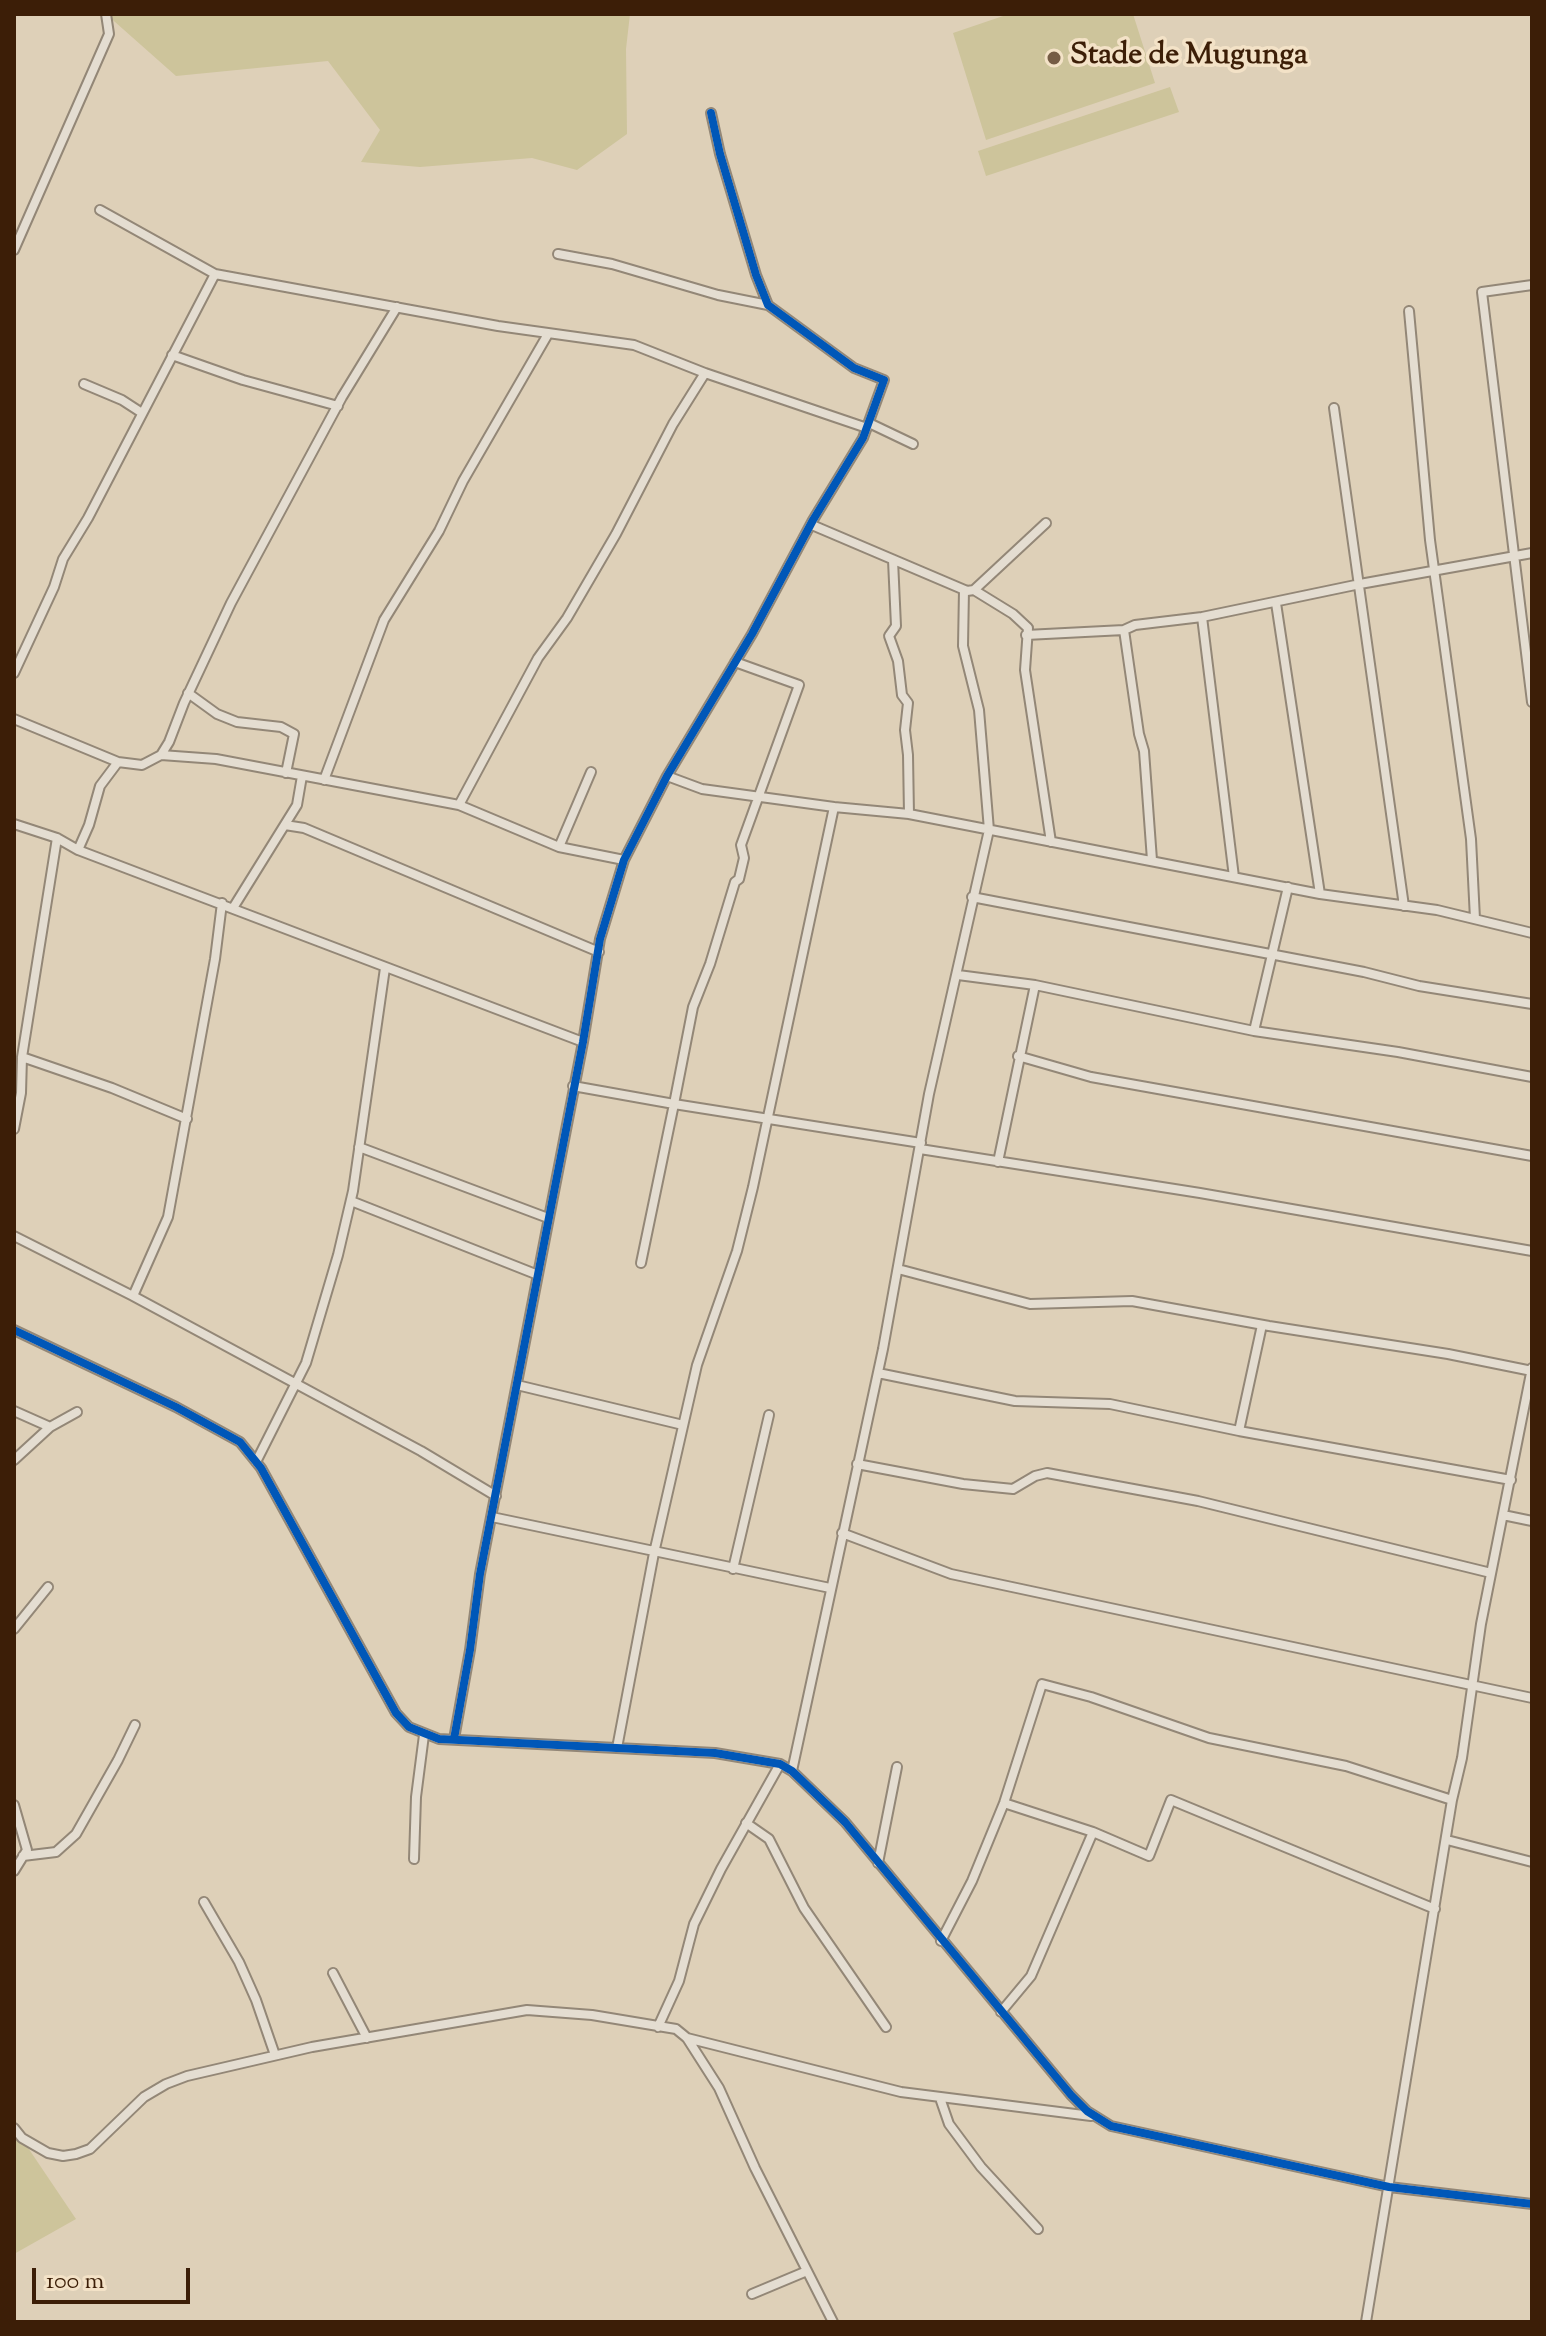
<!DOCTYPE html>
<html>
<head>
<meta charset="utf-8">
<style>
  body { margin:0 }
  #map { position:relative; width:1546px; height:2336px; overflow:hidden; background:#ded0b8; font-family:"Sorts Mill Goudy",serif }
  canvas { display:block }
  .frame { position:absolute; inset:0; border:16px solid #3c1e07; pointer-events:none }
  .scale { position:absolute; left:32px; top:2268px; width:158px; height:36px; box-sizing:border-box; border:4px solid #3c1e07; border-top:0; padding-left:10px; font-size:24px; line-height:28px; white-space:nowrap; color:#3c1e07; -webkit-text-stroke:6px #f3e2c7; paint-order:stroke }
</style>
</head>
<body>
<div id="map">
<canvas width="1546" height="2336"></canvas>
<div class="frame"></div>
<div class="scale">100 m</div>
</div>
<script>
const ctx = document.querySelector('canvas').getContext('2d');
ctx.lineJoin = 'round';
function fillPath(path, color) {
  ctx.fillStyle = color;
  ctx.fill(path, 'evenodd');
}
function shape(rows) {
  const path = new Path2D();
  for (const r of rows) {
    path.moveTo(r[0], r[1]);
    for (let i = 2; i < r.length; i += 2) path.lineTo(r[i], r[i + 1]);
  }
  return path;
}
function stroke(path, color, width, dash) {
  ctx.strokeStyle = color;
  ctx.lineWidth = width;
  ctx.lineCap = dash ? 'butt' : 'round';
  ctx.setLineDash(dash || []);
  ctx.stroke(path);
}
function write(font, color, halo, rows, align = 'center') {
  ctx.font = font + ' "Sorts Mill Goudy",serif';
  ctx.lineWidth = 7;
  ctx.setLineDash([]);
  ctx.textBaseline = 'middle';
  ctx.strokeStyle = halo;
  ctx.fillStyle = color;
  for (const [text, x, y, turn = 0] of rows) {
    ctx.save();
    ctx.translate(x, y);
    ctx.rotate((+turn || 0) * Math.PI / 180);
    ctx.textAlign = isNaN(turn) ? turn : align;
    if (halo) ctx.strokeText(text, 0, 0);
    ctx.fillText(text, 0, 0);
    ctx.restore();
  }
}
fillPath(shape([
  [106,14,630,14,626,49,627,134,577,170,532,158,420,167,361,162,380,130,328,61,176,76],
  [1009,14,1133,14,1155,83,986,140,953,33],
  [1170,87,1179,112,986,176,978,151],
  [14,2127,76,2219,14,2254]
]), '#cdc49b');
const minor = shape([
  [100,210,215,274,498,326,634,345,705,373,867,428],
  [14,250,109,34,106,14],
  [558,254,612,264,718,295,768,305],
  [1532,285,1482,292,1532,702],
  [1409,311,1430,540,1471,839,1475,919],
  [172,355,243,380,338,406],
  [84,384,122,400,142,413],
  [1334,408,1404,906],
  [869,423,913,444],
  [812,525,967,591,974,590,1013,614,1028,628,1025,670,1051,842],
  [893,560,896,626,889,636,898,661,902,695,908,703,905,730,908,755,909,814],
  [974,590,1046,523],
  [1276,603,1320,894],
  [1202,617,1234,877],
  [1124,630,1139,734,1144,751,1152,860],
  [1026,635,1124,630,1135,625,1202,617,1360,584,1532,553],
  [14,673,54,587,63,559,88,518,215,274],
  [188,693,217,714,237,722,281,727,294,734,286,773],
  [14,719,118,762,142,765,161,755,169,742,184,703,231,603,342,397,397,307],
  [161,755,216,759,459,805,559,847,624,860],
  [667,776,702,789,834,807,909,814,1320,894,1437,910,1532,933],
  [324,780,384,620,439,531,463,481,548,334],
  [459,805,538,658,567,618,616,534,673,424,705,373],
  [14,824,57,838,78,850,583,1042],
  [285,825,304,828,599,952],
  [559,847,591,772],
  [78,850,89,825,100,786,118,762],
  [972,897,1364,972,1419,986,1532,1004],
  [233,908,297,805,302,776],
  [958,975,1035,985,1254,1031,1398,1052,1532,1077],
  [1254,1031,1288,887],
  [1018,1056,1091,1077,1532,1156],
  [22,1057,112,1088,187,1119],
  [573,1086,674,1104,693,1007,710,964,735,882,739,879,744,858,741,845,799,685,735,662],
  [14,1129,21,1093,22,1057,57,838],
  [359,1147,548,1218],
  [920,1149,1200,1193,1532,1251],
  [998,1162,1035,985],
  [351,1201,538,1275],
  [14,1236,133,1296,315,1394,421,1451,496,1496],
  [641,1263,674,1104,921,1143],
  [898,1269,1030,1304,1132,1301,1269,1326,1448,1354,1532,1371],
  [133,1296,168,1217,215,959,222,903],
  [14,1330,176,1407,240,1442,261,1468,396,1713,409,1727,439,1739,715,1753,780,1764,792,1771,845,1822,1071,2095,1087,2111,1111,2126,1389,2187,1532,2204],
  [878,1373,1015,1401,1110,1404,1239,1431,1511,1480],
  [517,1385,683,1425],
  [14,1411,50,1427],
  [1239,1431,1262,1325],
  [14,1460,50,1427,77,1412],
  [256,1462,306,1363,338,1255,353,1191,385,968],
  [857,1464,963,1484,1013,1489,1035,1476,1047,1473,1198,1501,1491,1573],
  [1503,1515,1532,1521],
  [492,1517,830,1588],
  [842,1533,951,1574,1532,1698],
  [733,1569,769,1415],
  [14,1629,48,1587],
  [454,1739,470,1650,480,1574,583,1042,600,939,624,860,667,776,752,634,813,520,863,438,884,380,854,368,768,305,756,275,720,154,711,113],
  [617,1748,654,1553,697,1365,737,1251,753,1187,834,807],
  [792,1771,883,1349,929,1094,989,830,979,710,963,646,964,590],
  [1004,1803,1093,1832,1149,1856,1171,1800,1435,1909],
  [14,1805,27,1850,14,1871],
  [746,1823,769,1839,804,1908,886,2027],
  [1447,1840,1532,1862],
  [23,1856,56,1852,76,1834,118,1760,135,1725],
  [414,1859,416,1797,424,1735],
  [878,1863,897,1767],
  [204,1902,239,1962,256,2000,275,2055],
  [941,1941,972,1881,1004,1803,1042,1684,1091,1697,1209,1738,1346,1766,1452,1800],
  [333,1973,367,2038],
  [1001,2012,1031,1976,1093,1832],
  [658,2027,679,1981,694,1924,721,1869,780,1764],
  [687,2038,901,2092,1091,2116],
  [940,2098,949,2124,981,2167,1038,2229],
  [14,2128,22,2138,48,2153,63,2156,76,2154,90,2149,144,2097,166,2084,187,2076,312,2047,527,2010,592,2015,676,2029,687,2038,719,2088,755,2168,833,2322],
  [752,2294,807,2271],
  [1366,2322,1452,1800,1462,1758,1481,1624,1532,1368]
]);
stroke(minor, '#938777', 12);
stroke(minor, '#e4ddd1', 8);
stroke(shape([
  [14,1330,176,1407,240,1442,261,1468,396,1713,409,1727,439,1739,715,1753,780,1764,792,1771,845,1822,1071,2095,1087,2111,1111,2126,1389,2187,1532,2204],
  [454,1739,470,1650,480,1574,583,1042,600,939,624,860,667,776,752,634,813,520,863,438,884,380,854,368,768,305,756,275,720,154,711,113]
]), '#0057b8', 8);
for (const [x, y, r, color] of [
  [1054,58,8,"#755c45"]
]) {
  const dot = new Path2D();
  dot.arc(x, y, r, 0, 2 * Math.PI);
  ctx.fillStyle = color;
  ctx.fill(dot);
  stroke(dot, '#f3e2c7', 3);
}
write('bold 30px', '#3c1e07', '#f3e2c7', [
  ["Stade de Mugunga",1070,58]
], 'left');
</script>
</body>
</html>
